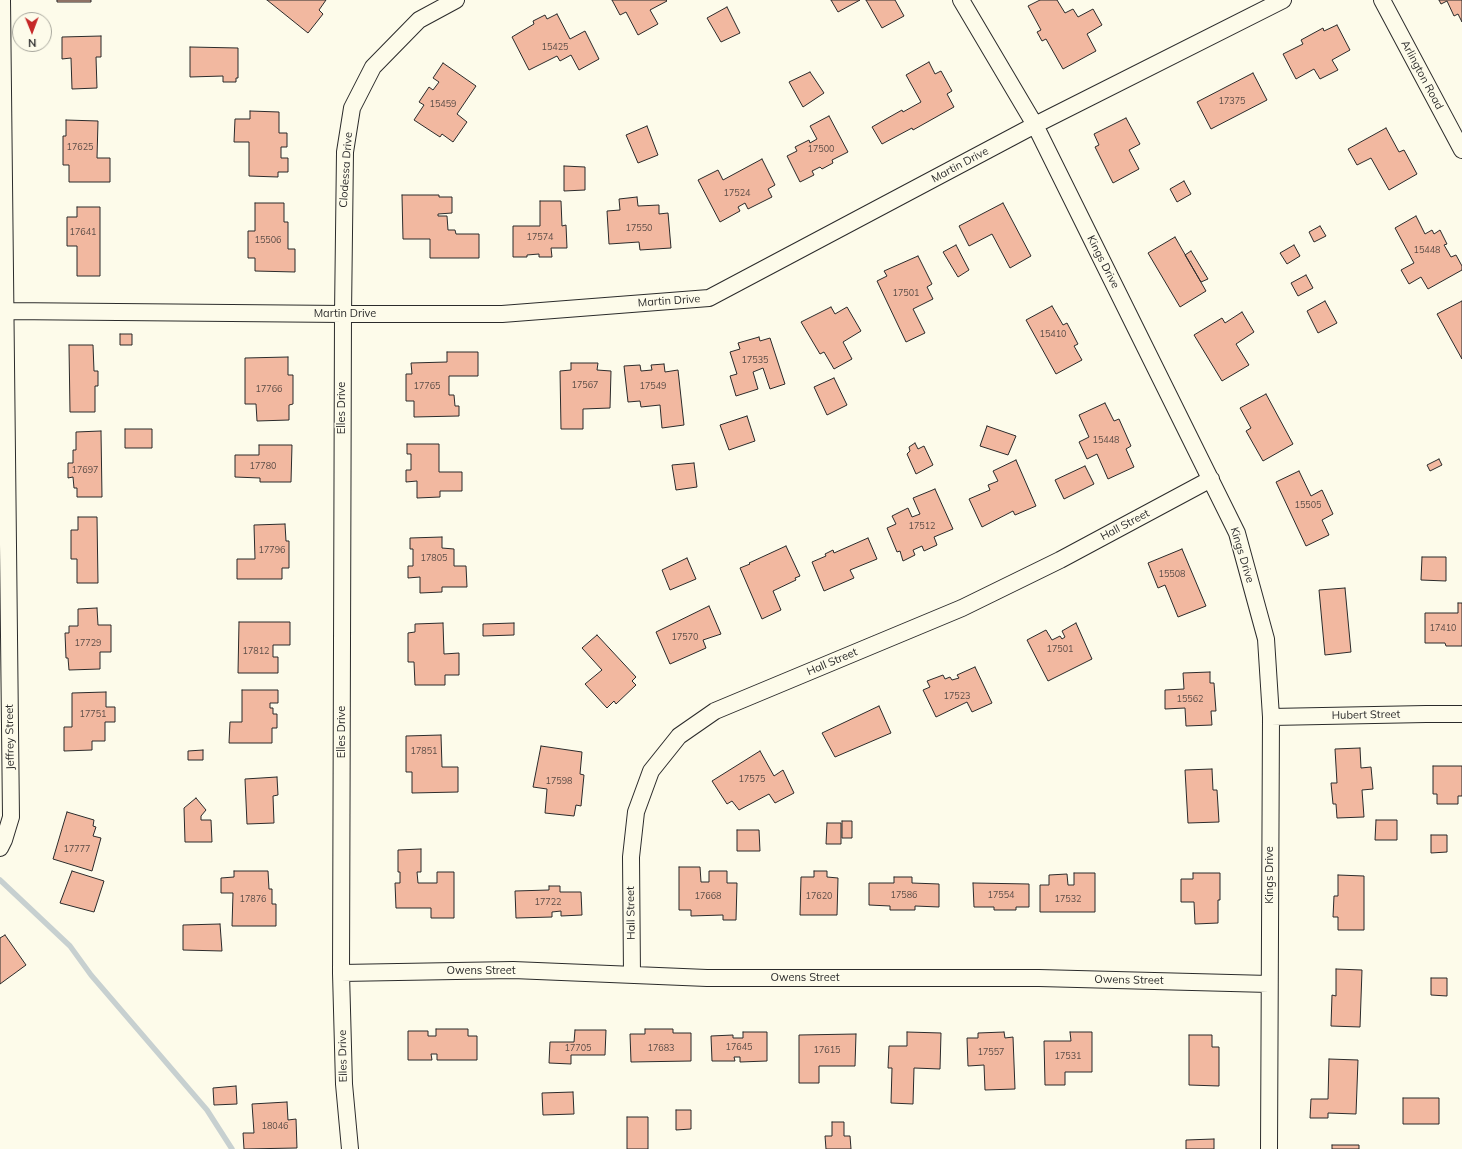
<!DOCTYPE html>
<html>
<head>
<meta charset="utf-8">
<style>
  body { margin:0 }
  #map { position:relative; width:1462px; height:1149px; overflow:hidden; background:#fdfbea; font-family:Mulish,sans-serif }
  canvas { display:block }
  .north { position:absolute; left:12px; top:12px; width:40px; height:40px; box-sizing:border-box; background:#fdfbea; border:1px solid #a9a89e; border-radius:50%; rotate:179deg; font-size:11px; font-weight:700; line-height:16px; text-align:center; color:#2b2b2b }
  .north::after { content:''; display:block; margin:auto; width:14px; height:18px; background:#c62828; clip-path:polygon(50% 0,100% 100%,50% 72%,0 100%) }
</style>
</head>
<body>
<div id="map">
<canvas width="1462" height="1149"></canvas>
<div class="north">N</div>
</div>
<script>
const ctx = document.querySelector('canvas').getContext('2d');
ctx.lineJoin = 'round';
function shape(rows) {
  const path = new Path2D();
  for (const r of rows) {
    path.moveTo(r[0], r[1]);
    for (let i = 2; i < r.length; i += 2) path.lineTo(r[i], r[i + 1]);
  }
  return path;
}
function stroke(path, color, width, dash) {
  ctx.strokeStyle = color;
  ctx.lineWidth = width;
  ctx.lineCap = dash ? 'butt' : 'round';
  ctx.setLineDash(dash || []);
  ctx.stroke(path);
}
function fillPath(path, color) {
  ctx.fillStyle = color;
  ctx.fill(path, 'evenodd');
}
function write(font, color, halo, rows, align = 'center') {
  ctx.font = font + ' Mulish,sans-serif';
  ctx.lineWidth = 3;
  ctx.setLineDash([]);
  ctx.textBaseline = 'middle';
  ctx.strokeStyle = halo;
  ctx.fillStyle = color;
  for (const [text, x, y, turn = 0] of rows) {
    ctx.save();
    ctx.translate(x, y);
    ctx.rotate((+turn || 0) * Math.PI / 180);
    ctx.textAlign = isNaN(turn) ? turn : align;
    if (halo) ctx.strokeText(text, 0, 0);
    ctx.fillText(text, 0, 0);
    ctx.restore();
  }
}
stroke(shape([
  [0,880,70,946,91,975,207,1110,232,1149]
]), '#c7d0d0', 5.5);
const building = shape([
  [57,0,91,0,91,2,57,2,57,0],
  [267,0,326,0,319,10,323,14,308,33,267,0],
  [612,0,666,0,667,1,650,10,658,24,638,35,626,12,620,15,612,0],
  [831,0,860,0,838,12,831,0],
  [866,0,895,0,904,16,882,28,866,0],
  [1040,0,1057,0,1065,13,1073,9,1078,17,1093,9,1102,25,1087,34,1096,51,1063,69,1046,39,1042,41,1037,32,1041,30,1028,6,1040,0],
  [1439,0,1462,0,1462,22,1458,14,1454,16,1447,1,1441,4,1439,0],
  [727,7,740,33,721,42,707,18,727,7],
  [557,14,570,39,585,31,599,59,579,70,571,55,560,61,557,56,529,70,512,37,534,24,533,21,545,15,547,19,557,14],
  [1337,25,1350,50,1332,60,1338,70,1320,79,1314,69,1296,79,1283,54,1303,44,1301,40,1323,28,1324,31,1337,25],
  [101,36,101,57,96,57,97,88,72,89,71,58,62,59,62,37,101,36],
  [190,47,238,48,238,78,236,78,236,82,223,82,223,76,190,77,190,47],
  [929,62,935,74,941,71,952,91,947,94,954,107,913,130,912,128,882,144,872,127,902,110,903,112,921,102,906,75,929,62],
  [443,63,476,86,457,114,467,122,453,142,442,134,440,137,414,120,424,105,419,102,429,87,433,90,439,82,433,78,443,63],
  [810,72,824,93,803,107,789,82,810,72],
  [1253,73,1267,100,1211,129,1197,102,1253,73],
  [250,111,279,112,279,133,287,133,287,147,281,147,281,158,288,158,288,172,278,172,278,177,249,176,249,142,234,142,235,119,250,119,250,111],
  [829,116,848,152,832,160,833,163,822,169,820,167,812,171,814,175,800,182,787,156,797,151,795,147,809,140,810,143,817,139,810,126,829,116],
  [1126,118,1140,144,1129,150,1139,169,1113,183,1095,147,1099,145,1094,134,1126,118],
  [66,120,98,121,97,158,110,158,110,182,69,182,69,165,63,165,63,136,66,136,66,120],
  [647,126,658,155,638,163,626,135,647,126],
  [1386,128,1399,152,1404,150,1417,174,1389,190,1371,158,1357,165,1348,149,1386,128],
  [762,159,775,185,768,189,772,197,748,209,745,203,738,207,740,211,720,222,698,180,718,170,723,180,762,159],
  [564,166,585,167,585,190,564,191,564,166],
  [1184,181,1191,194,1177,202,1170,189,1184,181],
  [402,195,439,195,439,197,452,197,452,213,438,214,438,216,447,216,448,230,455,230,456,234,479,234,479,258,430,258,430,239,403,239,402,195],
  [637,197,638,206,659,205,659,214,668,213,671,248,640,250,639,242,609,244,607,211,620,210,619,199,637,197],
  [540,201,561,201,562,226,566,225,567,248,551,248,552,257,539,257,539,254,527,255,527,257,513,257,513,226,540,226,540,201],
  [255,203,284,203,284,222,288,222,288,249,295,249,295,272,255,271,255,258,248,258,248,231,255,231,255,203],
  [1003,203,1031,256,1010,268,992,234,969,246,959,226,1003,203],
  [77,207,100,207,100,276,77,276,77,246,67,246,67,217,77,217,77,207],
  [1416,216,1425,234,1432,230,1434,234,1440,230,1447,244,1444,245,1451,257,1456,255,1462,266,1462,270,1428,289,1421,277,1409,284,1401,270,1414,263,1395,228,1416,216],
  [1320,226,1326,236,1314,242,1309,232,1320,226],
  [1175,237,1206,291,1180,307,1148,253,1175,237],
  [956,245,969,270,958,277,943,252,956,245],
  [1294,245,1300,256,1287,264,1280,253,1294,245],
  [1191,251,1208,279,1201,282,1185,255,1191,251],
  [918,256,932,284,927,287,933,299,913,309,925,333,906,342,877,281,887,276,884,271,918,256],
  [1306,275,1313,288,1298,296,1291,283,1306,275],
  [1325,301,1337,323,1318,333,1307,311,1325,301],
  [1462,301,1462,359,1437,314,1462,301],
  [1052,306,1063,325,1067,323,1078,344,1074,346,1082,360,1056,374,1026,320,1052,306],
  [831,307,835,314,847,307,861,331,843,342,852,359,834,369,824,352,820,354,801,322,831,307],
  [1242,312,1254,332,1236,344,1249,365,1222,381,1194,335,1222,318,1225,323,1242,312],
  [120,334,132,334,132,345,120,345,120,334],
  [759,337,760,341,770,338,785,384,770,389,763,368,753,372,758,389,736,396,730,376,737,374,730,352,740,349,738,343,759,337],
  [69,345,93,345,94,371,98,371,98,386,95,386,95,412,70,412,69,345],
  [447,352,478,352,478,376,449,376,449,395,454,395,455,406,459,406,459,416,414,417,414,401,406,401,406,374,412,374,411,363,447,362,447,352],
  [288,357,288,375,293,375,293,404,289,405,289,420,257,421,256,404,245,404,245,358,288,357],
  [571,363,598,363,597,370,611,371,610,408,583,409,583,429,561,429,560,371,571,370,571,363],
  [664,364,665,372,678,370,684,425,662,428,660,405,641,407,640,401,628,402,624,366,640,365,641,371,652,370,651,365,664,364],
  [834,378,847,405,827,415,814,387,834,378],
  [1266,394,1293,444,1263,461,1246,431,1251,428,1240,408,1266,394],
  [1105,403,1114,421,1119,419,1131,446,1126,449,1134,467,1108,479,1097,454,1087,459,1079,442,1089,437,1079,415,1105,403],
  [747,416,755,441,729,450,720,425,747,416],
  [987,426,1016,436,1008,455,980,446,987,426],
  [125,429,152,429,152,448,125,448,125,429],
  [101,431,102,497,77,497,77,488,74,488,73,477,68,478,68,463,73,463,73,450,76,450,76,432,101,431],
  [915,443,918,449,924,446,933,465,916,474,907,454,910,451,909,447,915,443],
  [407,444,439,444,439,472,462,472,462,491,440,491,440,497,417,498,417,481,406,482,406,470,411,470,411,454,407,454,407,444],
  [259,445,292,445,291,482,260,482,260,478,235,477,235,455,259,455,259,445],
  [1439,459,1442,465,1430,471,1427,465,1439,459],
  [1016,460,1036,506,1015,515,1013,511,982,527,969,499,990,490,988,485,998,481,993,471,1016,460],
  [694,463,697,487,676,490,672,465,694,463],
  [1085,466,1094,484,1064,499,1055,480,1085,466],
  [1299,471,1311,496,1322,490,1333,514,1322,520,1329,535,1306,546,1276,482,1299,471],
  [935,489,953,529,934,537,937,545,924,551,922,546,913,550,915,555,903,561,900,551,897,552,887,528,896,524,892,516,908,508,912,517,920,514,913,498,935,489],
  [78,517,97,517,98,583,77,583,77,559,71,559,71,530,78,530,78,517],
  [285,524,286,541,289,541,289,568,282,568,282,579,237,579,237,559,255,559,254,525,285,524],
  [442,537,442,548,454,549,454,566,466,566,467,587,442,587,442,592,420,593,420,577,408,578,408,566,413,566,413,549,410,549,410,538,442,537],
  [868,538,877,559,850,570,854,578,824,591,812,562,826,556,825,554,833,550,834,553,868,538],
  [786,546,800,576,795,578,796,580,773,591,781,610,762,619,740,568,750,564,749,563,786,546],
  [1182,549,1206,606,1178,617,1165,585,1158,588,1148,563,1182,549],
  [1422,557,1446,557,1446,581,1421,580,1422,557],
  [687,558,696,579,670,590,662,570,687,558],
  [1345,588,1351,652,1325,655,1319,590,1345,588],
  [1458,603,1462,603,1462,646,1446,646,1445,643,1425,643,1425,613,1458,613,1458,603],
  [709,606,721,634,703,640,706,648,670,664,656,632,709,606],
  [97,608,98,625,111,625,111,652,100,652,100,669,69,670,68,658,66,658,65,633,69,633,69,626,78,626,78,609,97,608],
  [239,622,290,622,290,645,273,645,273,657,278,657,278,673,238,673,239,622],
  [443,623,444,654,459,653,459,675,445,675,445,685,415,685,414,662,408,662,408,633,415,632,415,624,443,623],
  [514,623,514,635,483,636,483,624,514,623],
  [1076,623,1092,659,1048,681,1027,640,1046,630,1052,640,1060,636,1062,639,1065,637,1062,631,1076,623],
  [597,635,636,677,632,681,636,685,616,704,614,701,607,708,585,684,602,670,582,648,597,635],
  [975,667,992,703,972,712,967,702,936,717,923,690,930,687,927,681,943,675,945,679,950,677,952,680,959,678,957,675,975,667],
  [1210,672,1210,683,1214,683,1216,711,1211,711,1212,725,1186,726,1185,708,1165,709,1165,690,1184,689,1183,673,1210,672],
  [242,690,278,690,278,703,270,703,270,708,273,708,273,714,277,714,277,728,272,728,272,743,229,743,230,722,242,722,242,690],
  [106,692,106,707,115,707,115,722,105,722,105,741,92,741,92,750,64,751,64,727,72,727,72,693,106,692],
  [879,706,891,733,835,757,822,733,879,706],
  [441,735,442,767,458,767,458,792,412,793,412,772,406,772,406,736,441,735],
  [541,746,582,752,580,774,584,775,581,806,576,805,574,816,545,813,547,789,533,787,541,746],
  [1360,748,1361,768,1371,767,1373,789,1362,790,1364,817,1337,818,1336,804,1333,804,1331,783,1337,783,1335,749,1360,748],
  [203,750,203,760,188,760,188,751,203,750],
  [760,751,774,776,783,770,794,793,775,803,769,794,739,810,732,801,727,804,712,781,760,751],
  [1433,766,1462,766,1462,796,1458,796,1458,804,1437,804,1437,794,1433,794,1433,766],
  [1212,769,1213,790,1217,790,1219,822,1188,823,1185,770,1212,769],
  [277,777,278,795,273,796,274,823,247,824,245,779,277,777],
  [196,798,206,810,201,816,201,820,211,820,212,842,185,842,184,808,196,798],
  [67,812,94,820,93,826,96,827,93,836,101,838,92,871,53,859,67,812],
  [1376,820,1397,820,1397,840,1375,840,1376,820],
  [842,821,852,821,852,838,842,838,842,821],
  [827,823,841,823,841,844,826,844,827,823],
  [737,830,759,830,760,851,737,851,737,830],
  [1431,835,1447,835,1447,852,1431,853,1431,835],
  [421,849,421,872,417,872,418,883,437,883,437,872,454,872,454,918,431,918,431,908,396,908,395,883,400,883,400,872,398,872,398,850,421,849],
  [679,867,700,867,701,882,709,882,709,871,727,871,727,883,737,883,736,920,723,920,723,915,691,916,691,910,679,910,679,867],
  [72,871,104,881,94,912,60,903,72,871],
  [234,871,268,871,269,889,272,889,272,904,276,904,276,926,232,926,233,893,221,893,221,878,234,877,234,871],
  [814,871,827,871,827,877,838,878,837,915,800,915,801,877,814,877,814,871],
  [1074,873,1095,873,1095,912,1040,912,1040,885,1049,885,1049,875,1067,874,1068,885,1074,885,1074,873],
  [1193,873,1220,873,1220,900,1218,900,1218,923,1195,924,1194,902,1181,902,1181,879,1193,879,1193,873],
  [1338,875,1364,876,1364,930,1338,930,1338,917,1333,917,1334,896,1338,896,1338,875],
  [894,877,912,877,912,883,939,884,939,907,915,906,915,910,890,910,890,906,869,905,869,883,894,883,894,877],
  [973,883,1029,884,1029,907,1016,907,1016,910,994,910,994,907,974,907,973,883],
  [549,886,560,886,560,892,581,892,582,915,561,916,561,911,552,912,552,917,516,918,515,891,549,890,549,886],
  [220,924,222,951,183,950,183,925,220,924],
  [5,935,26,965,0,984,0,938,5,935],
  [1336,969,1362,970,1360,1027,1331,1026,1332,995,1336,996,1336,969],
  [1431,978,1447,978,1447,996,1431,995,1431,978],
  [436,1029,468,1029,468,1036,477,1036,477,1060,437,1060,437,1054,431,1054,432,1060,408,1060,408,1031,428,1031,428,1036,436,1036,436,1029],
  [645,1029,673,1029,673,1033,691,1033,691,1061,631,1062,630,1034,645,1034,645,1029],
  [575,1030,606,1030,605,1055,571,1055,571,1064,549,1063,550,1042,574,1042,575,1030],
  [743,1032,767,1032,767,1061,740,1062,740,1057,734,1057,735,1061,712,1061,711,1036,733,1035,733,1038,743,1038,743,1032],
  [907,1032,941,1033,940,1069,914,1068,913,1104,891,1103,892,1068,888,1068,889,1046,907,1046,907,1032],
  [1004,1032,1005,1038,1013,1037,1015,1089,985,1090,984,1065,968,1066,967,1038,978,1038,978,1033,1004,1032],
  [1070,1032,1092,1032,1092,1072,1065,1072,1065,1085,1045,1085,1044,1041,1071,1041,1070,1032],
  [856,1034,855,1066,819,1066,819,1083,799,1083,799,1035,856,1034],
  [1189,1035,1212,1035,1212,1047,1219,1047,1219,1086,1189,1085,1189,1035],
  [1329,1059,1358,1060,1356,1114,1328,1113,1328,1118,1310,1118,1311,1099,1328,1099,1329,1059],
  [236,1086,237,1104,214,1105,213,1088,236,1086],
  [573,1092,574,1114,543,1115,542,1093,573,1092],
  [1403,1098,1439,1098,1439,1124,1403,1124,1403,1098],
  [287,1102,288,1120,296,1119,297,1148,244,1149,243,1133,254,1133,252,1104,287,1102],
  [676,1110,691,1110,691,1129,676,1130,676,1110],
  [627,1117,648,1117,648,1149,627,1149,627,1117],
  [832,1122,844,1122,844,1136,850,1136,851,1149,826,1149,825,1136,832,1136,832,1122],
  [1214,1139,1214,1149,1186,1149,1186,1140,1214,1139],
  [1332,1145,1359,1145,1359,1149,1332,1149,1332,1145]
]);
fillPath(building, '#f2b8a0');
stroke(building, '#2b2b2b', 1);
const street = shape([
  [961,0,1035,125,1237,533,1266,639,1271,717,1269,1149],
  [1382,0,1462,150],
  [6,311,343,314,502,314,709,298,1035,125,1283,0],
  [1271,717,1426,714,1462,714],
  [0,848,4,840,11,817,2,0],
  [341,973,513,970,707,978,1039,978,1269,984],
  [632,975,631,857,636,812,651,771,679,736,715,711,962,608,1060,560,1211,479],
  [350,1149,344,1084,341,973,343,314,345,152,352,108,373,67,419,20,456,0]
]);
stroke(street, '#2b2b2b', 18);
stroke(street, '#fdfbea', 16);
write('9px', '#5d4e48', null, [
  ["15425",555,47],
  ["17375",1232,101],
  ["15459",443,104],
  ["17625",80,147],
  ["17500",821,149],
  ["17524",737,193],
  ["17550",639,228],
  ["17641",83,232],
  ["17574",540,237],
  ["15506",268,240],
  ["15448",1427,250],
  ["17501",906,293],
  ["15410",1053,334],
  ["17535",755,360],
  ["17567",585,385],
  ["17765",427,386],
  ["17549",653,386],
  ["17766",269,389],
  ["15448",1106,440],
  ["17780",263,466],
  ["17697",85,470],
  ["15505",1308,505],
  ["17512",922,526],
  ["17796",272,550],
  ["17805",434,558],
  ["15508",1172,574],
  ["17410",1443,628],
  ["17570",685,637],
  ["17729",88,643],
  ["17501",1060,649],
  ["17812",256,651],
  ["17523",957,696],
  ["15562",1190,699],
  ["17751",93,714],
  ["17851",424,751],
  ["17575",752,779],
  ["17598",559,781],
  ["17777",77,849],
  ["17586",904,895],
  ["17554",1001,895],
  ["17668",708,896],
  ["17620",819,896],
  ["17876",253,899],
  ["17532",1068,899],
  ["17722",548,902],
  ["17645",739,1047],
  ["17705",578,1048],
  ["17683",661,1048],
  ["17615",827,1050],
  ["17557",991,1052],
  ["17531",1068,1056],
  ["18046",275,1126]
]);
write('11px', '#2b2b2b', '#fdfbea', [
  ["Arlington Road",1422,75,62],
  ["Martin Drive",960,165,-28],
  ["Clodessa Drive",346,170,-86],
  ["Kings Drive",1103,262,63],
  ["Martin Drive",669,301,-4],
  ["Martin Drive",345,314],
  ["Elles Drive",342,408,-90],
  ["Hall Street",1125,525,-28],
  ["Kings Drive",1242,555,73],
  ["Hall Street",832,662,-23],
  ["Hubert Street",1366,715,-1],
  ["Elles Drive",342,732,-90],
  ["Jeffrey Street",10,737,-91],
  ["Kings Drive",1270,875,-90],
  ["Hall Street",631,913,-91],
  ["Owens Street",481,971],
  ["Owens Street",805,978],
  ["Owens Street",1129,980,1],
  ["Elles Drive",343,1056,-91]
]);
</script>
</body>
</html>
